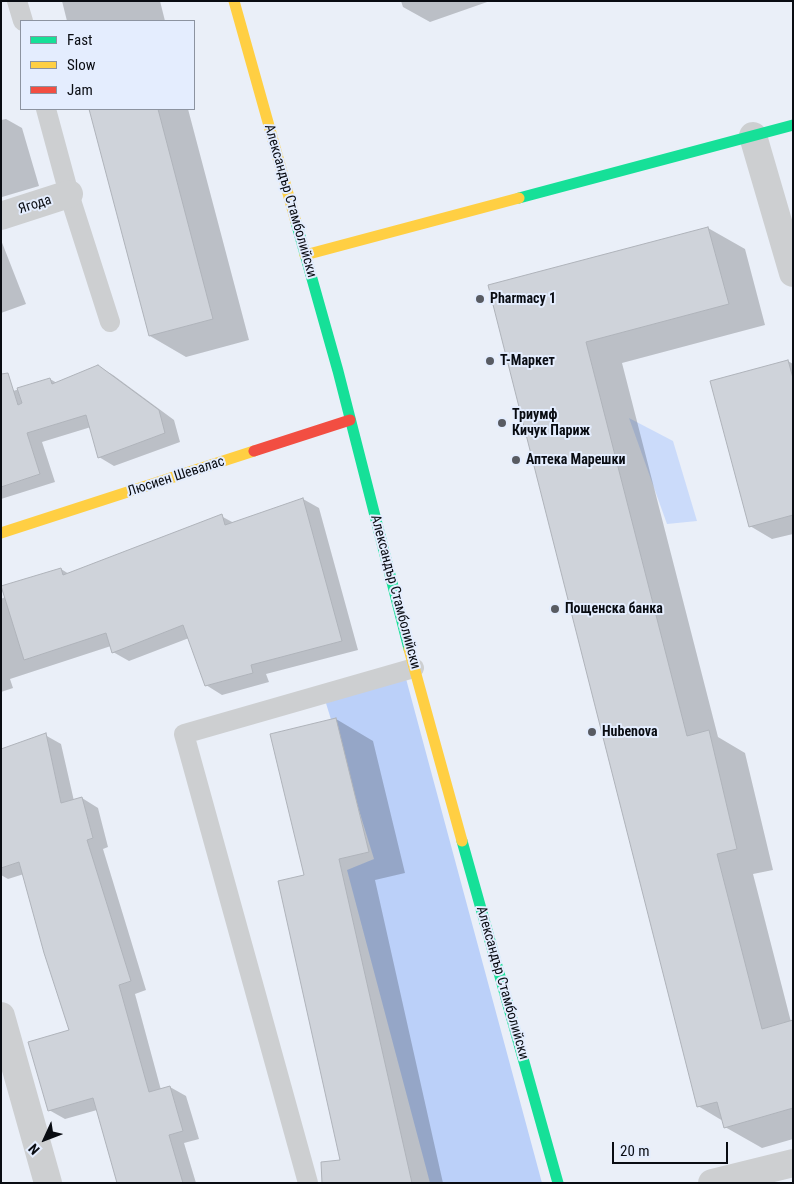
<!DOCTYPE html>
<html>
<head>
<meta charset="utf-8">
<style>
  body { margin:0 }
  #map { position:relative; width:794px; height:1184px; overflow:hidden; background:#eaeff8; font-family:"Roboto Condensed",sans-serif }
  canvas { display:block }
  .frame { position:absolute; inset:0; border:2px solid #090c12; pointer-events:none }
  .legend { position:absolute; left:20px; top:20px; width:175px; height:90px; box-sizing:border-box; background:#e4edfe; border:1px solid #8c93a0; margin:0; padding:6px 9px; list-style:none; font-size:15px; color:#090c12 }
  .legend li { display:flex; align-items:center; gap:10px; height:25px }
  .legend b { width:25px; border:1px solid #8c93a0 }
  .north { position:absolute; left:20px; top:1114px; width:50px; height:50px; -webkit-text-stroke:4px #e4edfe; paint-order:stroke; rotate:227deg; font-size:14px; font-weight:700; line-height:20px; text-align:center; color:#090c12 }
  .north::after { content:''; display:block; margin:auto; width:18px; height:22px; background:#090c12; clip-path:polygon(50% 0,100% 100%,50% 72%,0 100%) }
  .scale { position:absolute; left:612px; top:1142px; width:116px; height:22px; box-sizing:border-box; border:2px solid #090c12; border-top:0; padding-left:6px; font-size:15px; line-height:18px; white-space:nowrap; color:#090c12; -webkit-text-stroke:4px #e4edfe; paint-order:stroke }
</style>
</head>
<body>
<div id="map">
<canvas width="794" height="1184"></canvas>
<div class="frame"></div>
<ul class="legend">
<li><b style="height:6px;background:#16e098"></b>Fast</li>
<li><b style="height:6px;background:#ffcf43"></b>Slow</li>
<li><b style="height:6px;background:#f24e42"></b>Jam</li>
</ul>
<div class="north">N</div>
<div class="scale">20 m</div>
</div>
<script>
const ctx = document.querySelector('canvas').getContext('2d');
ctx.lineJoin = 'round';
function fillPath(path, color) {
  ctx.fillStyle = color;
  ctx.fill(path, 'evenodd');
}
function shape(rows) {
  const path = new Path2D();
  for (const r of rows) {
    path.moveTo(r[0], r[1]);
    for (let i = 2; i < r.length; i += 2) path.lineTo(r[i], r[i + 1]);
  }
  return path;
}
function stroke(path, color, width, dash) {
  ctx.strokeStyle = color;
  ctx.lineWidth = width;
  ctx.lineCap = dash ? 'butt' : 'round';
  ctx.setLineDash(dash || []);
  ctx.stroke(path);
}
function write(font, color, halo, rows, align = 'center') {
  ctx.font = font + ' "Roboto Condensed",sans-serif';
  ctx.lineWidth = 4;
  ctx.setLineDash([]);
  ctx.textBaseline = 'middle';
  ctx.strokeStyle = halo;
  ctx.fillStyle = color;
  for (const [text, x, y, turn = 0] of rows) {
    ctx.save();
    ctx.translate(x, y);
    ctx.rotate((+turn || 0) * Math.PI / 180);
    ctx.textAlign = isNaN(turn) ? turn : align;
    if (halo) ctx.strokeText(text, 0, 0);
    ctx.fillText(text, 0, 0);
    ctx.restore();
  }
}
fillPath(shape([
  [629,418,673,441,697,521,667,524]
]), '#cbdbfa');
fillPath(shape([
  [405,675,542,1183,430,1183,347,870,374,859,325,700]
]), '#bbd0f9');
fillPath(shape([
  [62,1,160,1,165,21,67,21],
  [401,1,490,1,430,22,403,7],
  [90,109,188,109,249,340,186,357,150,336],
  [6,119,22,128,39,186,2,197,1,120],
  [708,228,745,249,765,325,622,363,718,737,745,753,773,870,753,874,791,1022,793,1021,793,1139,762,1148,725,1127,723,1121,698,1106,489,286],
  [1,240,26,304,1,313],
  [788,361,793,364,793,534,772,539,750,526],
  [98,366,113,375,174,420,180,442,114,466,99,457,91,427,42,442,55,482,1,499,1,395,50,379,57,383],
  [303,499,319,508,358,650,266,674,269,682,222,695,206,685,189,638,129,661,113,652,111,646,10,679,13,688,1,692,1,599,61,569,69,574,221,516,234,523],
  [336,719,373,741,405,873,375,880,443,1183,348,1183,306,876],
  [45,735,61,744,74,801,82,798,98,808,108,847,103,849,146,990,135,994,161,1090,170,1087,186,1096,199,1139,184,1143,196,1183,118,1183,97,1110,65,1119,49,1110,71,1031,24,874,8,879,1,875,1,750]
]), '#0003');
const building = shape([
  [89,109,158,109,213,319,149,336,89,109],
  [708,227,729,304,586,342,687,736,709,730,737,849,717,854,762,1029,793,1020,793,1108,724,1128,717,1102,697,1107,488,285,708,227],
  [788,360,793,378,793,515,749,527,710,381,788,360],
  [98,365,159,410,165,433,98,458,86,415,27,433,40,474,1,487,1,374,8,373,18,405,22,403,17,388,50,378,52,384,98,365],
  [303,498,342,641,251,665,253,673,205,686,183,625,112,653,106,633,24,660,1,586,61,568,63,575,222,514,225,525,303,498],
  [336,718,369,852,339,859,412,1183,322,1183,321,1162,340,1160,278,881,304,875,270,734,336,718],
  [46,733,61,803,82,797,93,838,87,840,131,981,119,985,149,1092,170,1086,183,1131,169,1135,183,1183,117,1183,93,1098,48,1111,28,1042,69,1030,44,953,19,862,1,868,1,749,46,733]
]);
fillPath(building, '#cfd3da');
stroke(building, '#afb3ba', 1);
stroke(shape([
  [17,1,23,21],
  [46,109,69,194,110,322],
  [308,1183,184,734,414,668]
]), '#cdcfd1', 20);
stroke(shape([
  [753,136,793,273],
  [1,216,69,194],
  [1,1016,48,1183],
  [712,1183,793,1163]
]), '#cdcfd1', 28);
stroke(shape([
  [519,198,793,125],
  [296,222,338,371,409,649],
  [462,841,558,1183]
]), '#16e098', 11);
stroke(shape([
  [234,1,296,222],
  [305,255,519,198],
  [1,533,254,451],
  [409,649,462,841]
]), '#ffcf43', 11);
stroke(shape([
  [254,451,350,420]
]), '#f24e42', 11);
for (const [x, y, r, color] of [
  [480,299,5,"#585b62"],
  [490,361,5,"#585b62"],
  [502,423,5,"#585b62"],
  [516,460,5,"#585b62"],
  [555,609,5,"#585b62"],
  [592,732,5,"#585b62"]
]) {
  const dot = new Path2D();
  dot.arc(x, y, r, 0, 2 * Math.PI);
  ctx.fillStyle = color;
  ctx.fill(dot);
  stroke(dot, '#e4edfe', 2);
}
write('14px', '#090c12', '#e4edfe', [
  ["Александър Стамболийски",290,201,74],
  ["Ягода",35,205,-18],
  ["Люсиен Шевалас",176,477,-18],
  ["Александър Стамболийски",395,592,75],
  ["Александър Стамболийски",502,983,74]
]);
write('bold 14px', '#090c12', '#e4edfe', [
  ["Pharmacy 1",490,299],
  ["Т-Маркет",500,361],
  ["Триумф",512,415],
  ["Кичук Париж",512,431],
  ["Аптека Марешки",526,460],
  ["Пощенска банка",565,609],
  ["Hubenova",602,732]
], 'left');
</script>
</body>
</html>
